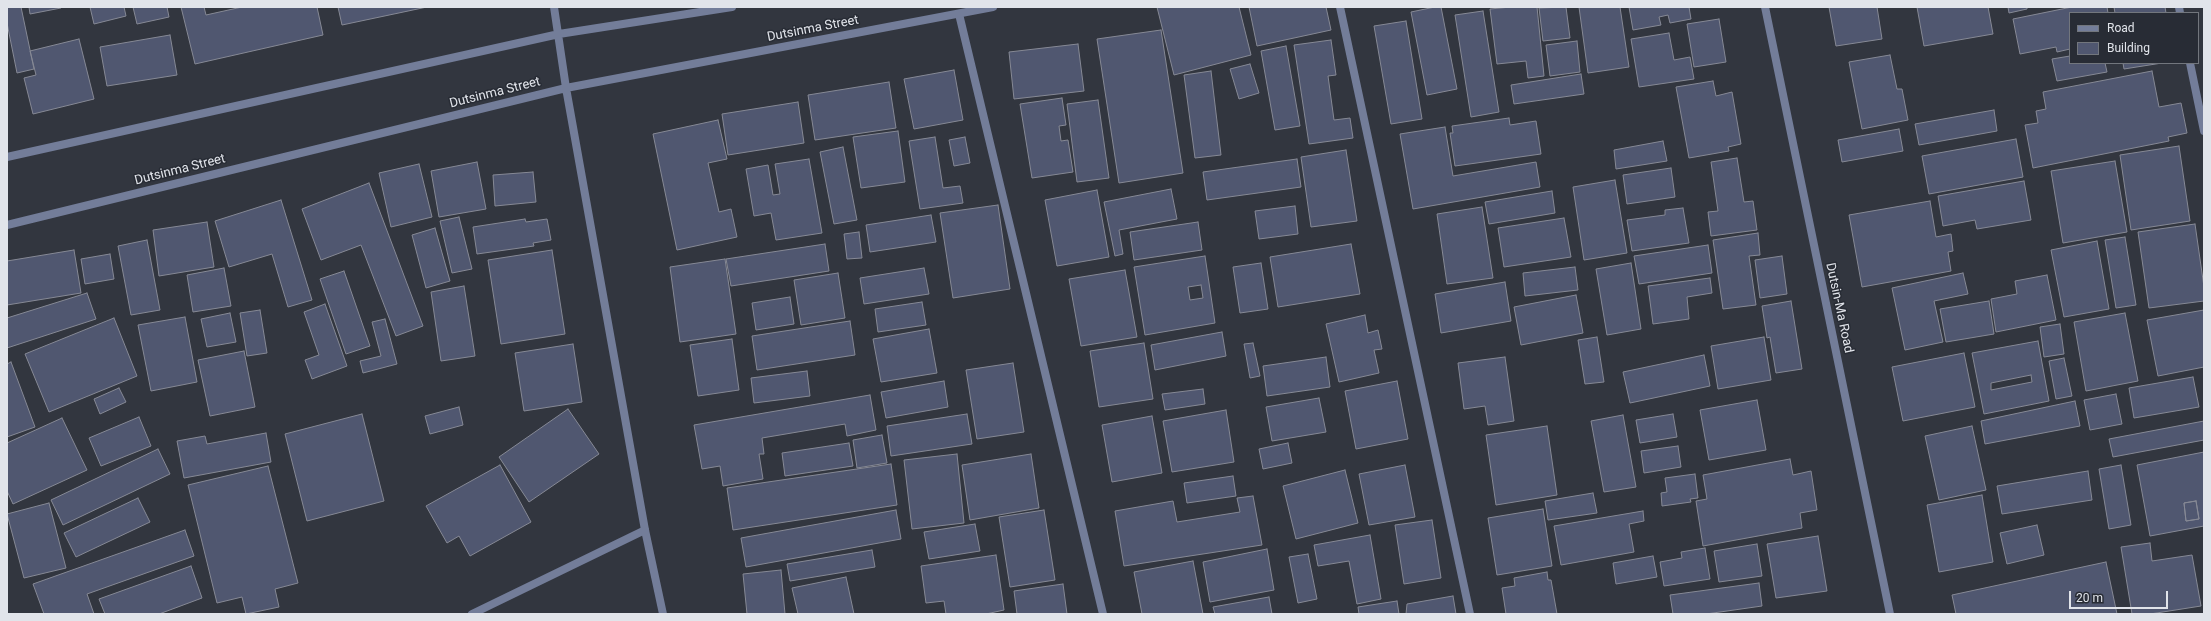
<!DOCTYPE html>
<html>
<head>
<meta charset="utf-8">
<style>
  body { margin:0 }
  #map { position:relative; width:2211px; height:621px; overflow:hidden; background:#32363f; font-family:Roboto,sans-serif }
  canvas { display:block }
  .frame { position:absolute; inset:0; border:8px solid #e1e4ea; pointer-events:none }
  .legend { position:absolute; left:2069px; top:12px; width:130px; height:52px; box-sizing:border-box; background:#282c35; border:1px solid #72767d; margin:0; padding:5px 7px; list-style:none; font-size:12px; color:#e1e4ea }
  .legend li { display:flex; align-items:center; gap:8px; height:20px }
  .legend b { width:20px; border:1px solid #72767d }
  .scale { position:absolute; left:2069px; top:591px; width:99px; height:18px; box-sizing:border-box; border:2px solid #e1e4ea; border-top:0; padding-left:5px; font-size:12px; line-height:14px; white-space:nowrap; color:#e1e4ea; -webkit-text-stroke:3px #282c35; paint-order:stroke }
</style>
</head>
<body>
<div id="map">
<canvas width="2211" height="621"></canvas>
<div class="frame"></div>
<ul class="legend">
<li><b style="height:5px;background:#737d99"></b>Road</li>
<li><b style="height:11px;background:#505770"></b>Building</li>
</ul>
<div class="scale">20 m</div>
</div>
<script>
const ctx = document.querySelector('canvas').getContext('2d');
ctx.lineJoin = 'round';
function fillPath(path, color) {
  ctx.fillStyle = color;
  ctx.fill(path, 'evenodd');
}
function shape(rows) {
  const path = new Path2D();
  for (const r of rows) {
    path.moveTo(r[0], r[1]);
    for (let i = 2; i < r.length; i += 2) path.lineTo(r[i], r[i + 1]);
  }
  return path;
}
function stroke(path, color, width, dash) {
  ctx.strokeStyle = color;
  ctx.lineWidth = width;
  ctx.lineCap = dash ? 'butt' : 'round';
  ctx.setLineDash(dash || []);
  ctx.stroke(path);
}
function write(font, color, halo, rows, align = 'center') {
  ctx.font = font + ' Roboto,sans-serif';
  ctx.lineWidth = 3;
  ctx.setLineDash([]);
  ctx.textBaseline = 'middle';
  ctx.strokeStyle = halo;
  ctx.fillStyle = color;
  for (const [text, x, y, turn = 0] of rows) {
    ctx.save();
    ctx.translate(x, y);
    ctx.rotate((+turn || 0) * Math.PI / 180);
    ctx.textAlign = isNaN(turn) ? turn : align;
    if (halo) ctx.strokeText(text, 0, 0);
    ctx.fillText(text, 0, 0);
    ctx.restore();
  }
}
const building = shape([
  [7,7,21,7,34,69,17,73,7,23,7,7],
  [29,7,61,7,61,8,30,14,29,7],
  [90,7,124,7,126,16,94,24,90,7],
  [133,7,167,7,169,17,137,24,133,7],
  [181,7,204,7,206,15,242,7,317,7,323,35,195,64,181,7],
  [338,7,427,7,342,25,338,7],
  [1157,7,1239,7,1251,55,1174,75,1157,7],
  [1249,7,1326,7,1331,30,1257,46,1249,7],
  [1435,7,1441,7,1457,89,1427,95,1411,12,1435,7],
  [1511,7,1537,7,1544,76,1528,78,1526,61,1497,64,1490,9,1511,7],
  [1566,7,1570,38,1543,41,1539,8,1566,7],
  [1579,7,1620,7,1629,67,1588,73,1579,7],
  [1629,7,1689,7,1691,19,1670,23,1668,15,1659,17,1661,25,1633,30,1629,7],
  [1829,7,1877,7,1882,39,1836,46,1829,7],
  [1917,7,1988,7,1993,34,1924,46,1917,7],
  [2008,7,2027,7,2027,9,2009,13,2008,7],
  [2072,7,2107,7,2108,13,2070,13,2070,49,2057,52,2056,47,2020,54,2013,19,2072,7],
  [2114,7,2165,7,2166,13,2115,13,2114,7],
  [1483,11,1499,112,1471,117,1455,15,1483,11],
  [1719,19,1726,62,1694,67,1687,24,1719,19],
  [1406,21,1422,119,1391,124,1374,26,1406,21],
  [1161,30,1183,173,1119,183,1097,39,1161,30],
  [1669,33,1674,60,1690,57,1694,79,1639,87,1631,39,1669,33],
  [170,35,177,75,107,86,100,47,170,35],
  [79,39,94,99,33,114,24,78,36,75,30,51,79,39],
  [1331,40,1336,75,1328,76,1334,120,1350,118,1353,138,1309,144,1294,45,1331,40],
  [1577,41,1580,72,1550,76,1546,45,1577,41],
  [1078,44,1084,91,1014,99,1009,52,1078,44],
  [1286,46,1300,126,1275,130,1261,51,1286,46],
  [1890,55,1897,89,1902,89,1908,120,1862,129,1849,62,1890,55],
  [2070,56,2070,63,2105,63,2107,72,2057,81,2052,59,2070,56],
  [2123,63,2162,63,2124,69,2123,63],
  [1250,64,1259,93,1239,99,1230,69,1250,64],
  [954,70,963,120,914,129,904,79,954,70],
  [1211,71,1221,155,1195,158,1184,75,1211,71],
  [2152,71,2159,107,2181,103,2187,133,2168,137,2169,141,2033,168,2025,125,2038,123,2036,111,2046,109,2043,92,2152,71],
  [1581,74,1584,94,1514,104,1511,85,1581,74],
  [1713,81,1716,96,1732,92,1741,144,1728,147,1729,151,1689,158,1676,87,1713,81],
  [889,82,896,128,815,140,808,95,889,82],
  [1062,98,1066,125,1059,126,1061,141,1068,140,1073,172,1032,178,1020,104,1062,98],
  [1098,100,1109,178,1077,182,1067,104,1098,100],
  [798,102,804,143,728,155,722,114,798,102],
  [1994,110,1997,131,1919,145,1915,124,1994,110],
  [1509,118,1510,125,1536,121,1541,154,1455,166,1450,133,1453,133,1452,126,1509,118],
  [718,120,727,159,708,163,719,212,731,209,737,237,677,250,653,134,718,120],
  [1445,127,1453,176,1536,162,1540,187,1413,209,1400,134,1445,127],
  [1899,129,1903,151,1842,162,1838,140,1899,129],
  [898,131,905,182,861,188,853,137,898,131],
  [935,137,943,188,960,186,963,203,920,209,909,141,935,137],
  [965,137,970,163,954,166,949,140,965,137],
  [2016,139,2023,177,1929,194,1922,156,2016,139],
  [1663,141,1667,161,1616,169,1614,150,1663,141],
  [2179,146,2190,221,2131,230,2120,155,2179,146],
  [843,147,857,220,834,224,820,152,843,147],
  [1346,150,1357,221,1311,227,1301,157,1346,150],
  [1737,158,1744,202,1753,201,1757,230,1711,236,1708,212,1718,211,1711,162,1737,158],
  [809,159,822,233,776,240,771,213,754,216,746,169,768,165,773,195,780,194,775,164,809,159],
  [1297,159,1301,187,1207,200,1203,172,1297,159],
  [2115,161,2127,232,2063,243,2051,171,2115,161],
  [477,162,486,209,439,217,431,171,477,162],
  [419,164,432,217,391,227,379,173,419,164],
  [1671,168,1675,197,1627,204,1623,175,1671,168],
  [533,172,536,202,495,206,493,175,533,172],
  [1615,180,1627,253,1584,260,1573,187,1615,180],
  [2024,181,2031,220,1977,229,1975,220,1943,226,1938,196,2024,181],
  [369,183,423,326,396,336,361,245,321,260,302,209,369,183],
  [1171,189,1177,219,1119,230,1123,254,1115,256,1104,202,1171,189],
  [1097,190,1109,257,1057,266,1045,200,1097,190],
  [1552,191,1555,213,1489,224,1485,202,1552,191],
  [281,200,312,300,288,307,272,254,229,267,215,221,281,200],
  [1930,201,1936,237,1951,234,1953,251,1948,252,1951,271,1862,287,1849,215,1930,201],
  [998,205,1010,289,953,298,940,213,998,205],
  [1295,206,1298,234,1259,239,1255,211,1295,206],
  [1482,207,1493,278,1447,284,1437,214,1482,207],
  [1683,208,1689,243,1632,251,1627,220,1665,215,1665,210,1683,208],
  [931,215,936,242,870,252,866,225,931,215],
  [459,217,472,269,452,273,440,221,459,217],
  [1564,218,1571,257,1504,267,1498,228,1564,218],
  [525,219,526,222,547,219,551,240,533,243,534,246,477,254,473,227,525,219],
  [207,222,214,267,159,276,153,230,207,222],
  [1198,222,1202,250,1134,260,1130,232,1198,222],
  [2195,224,2204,287,2204,301,2149,308,2138,232,2195,224],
  [435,228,450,281,426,288,412,235,435,228],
  [859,232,862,258,847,259,844,234,859,232],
  [1758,233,1760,255,1749,256,1756,305,1723,309,1713,240,1758,233],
  [2125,237,2136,305,2116,308,2105,240,2125,237],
  [147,240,160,310,131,315,118,246,147,240],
  [2097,241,2109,309,2064,317,2051,250,2097,241],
  [825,244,829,271,731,286,726,259,825,244],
  [1351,244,1360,294,1278,307,1270,257,1351,244],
  [1708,245,1712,273,1639,284,1634,256,1708,245],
  [74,250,81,293,7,305,7,261,74,250],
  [552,250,565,334,501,344,488,260,552,250],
  [110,254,114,279,85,284,81,259,110,254],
  [1205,256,1215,323,1145,335,1134,267,1205,256],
  [1201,285,1203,298,1190,300,1188,287,1201,285],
  [1782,256,1787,294,1760,298,1755,260,1782,256],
  [725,259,736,334,680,342,670,267,725,259],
  [1261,263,1268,309,1240,313,1233,267,1261,263],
  [1631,263,1641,329,1607,335,1596,269,1631,263],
  [1575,267,1578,290,1525,296,1523,273,1575,267],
  [224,268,231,306,193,312,187,275,224,268],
  [924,268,929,294,864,304,860,278,924,268],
  [1125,270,1137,337,1081,346,1069,279,1125,270],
  [344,271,370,346,346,354,320,279,344,271],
  [838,273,845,318,801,325,794,280,838,273],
  [1963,273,1968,294,1934,301,1943,342,1905,350,1892,288,1963,273],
  [2047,275,2056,320,1996,332,1991,299,2017,294,2015,281,2047,275],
  [1710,278,1712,293,1687,297,1689,319,1653,324,1648,286,1710,278],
  [1505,282,1511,321,1441,333,1435,294,1505,282],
  [464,286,475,356,441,361,431,292,464,286],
  [87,293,96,319,7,348,7,318,87,293],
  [1576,295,1583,333,1521,345,1514,307,1576,295],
  [790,297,794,324,756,330,752,303,790,297],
  [1791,301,1802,369,1776,373,1770,337,1767,338,1762,306,1791,301],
  [1989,301,1994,334,1946,342,1940,309,1989,301],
  [922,302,926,325,878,332,875,309,922,302],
  [325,304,347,366,312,379,305,360,319,355,304,312,325,304],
  [260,310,267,353,247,356,240,313,260,310],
  [2204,310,2204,367,2158,376,2147,320,2204,310],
  [230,313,236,342,207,347,201,319,230,313],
  [2125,313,2138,381,2086,391,2074,322,2125,313],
  [1365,315,1368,333,1378,330,1382,349,1374,350,1379,373,1339,382,1326,324,1365,315],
  [185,317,197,382,151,391,138,325,185,317],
  [114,318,137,376,49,412,25,354,114,318],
  [385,319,397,364,363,373,360,361,381,356,372,322,385,319],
  [850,321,855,355,757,370,752,336,850,321],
  [2060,324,2064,354,2044,357,2040,327,2060,324],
  [929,329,937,373,881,382,873,339,929,329],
  [1222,332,1226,356,1155,370,1151,345,1222,332],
  [1597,337,1604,382,1585,384,1578,340,1597,337],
  [1764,337,1771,380,1718,389,1711,346,1764,337],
  [732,339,739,390,698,396,690,345,732,339],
  [2038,341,2049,401,1984,414,1972,353,2038,341],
  [2031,375,2032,382,1991,390,1991,383,2031,375],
  [1144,343,1153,399,1099,407,1090,351,1144,343],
  [1253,343,1260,376,1250,378,1244,344,1253,343],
  [573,344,582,402,524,411,515,353,573,344],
  [244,351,255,407,210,416,198,360,244,351],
  [1964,353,1975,407,1903,421,1892,367,1964,353],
  [1704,355,1710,386,1630,403,1623,372,1704,355],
  [1326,357,1330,387,1267,396,1263,366,1326,357],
  [1505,357,1514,421,1488,425,1485,406,1464,409,1458,363,1505,357],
  [2064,358,2072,396,2056,399,2049,361,2064,358],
  [11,362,35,427,7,437,7,364,11,362],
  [1013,363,1024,432,977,439,966,370,1013,363],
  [807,371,810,396,754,403,751,378,807,371],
  [2193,377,2199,407,2134,418,2129,388,2193,377],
  [944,381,948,407,886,418,881,392,944,381],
  [1397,381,1408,439,1356,449,1345,391,1397,381],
  [119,388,126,402,100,414,94,399,119,388],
  [1203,389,1205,404,1165,410,1162,394,1203,389],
  [2116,394,2122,424,2090,430,2084,400,2116,394],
  [870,395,876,430,847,436,845,424,762,438,764,454,759,454,763,479,723,486,720,466,702,469,694,425,870,395],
  [1319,398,1326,432,1272,441,1266,407,1319,398],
  [1757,400,1766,450,1709,460,1700,410,1757,400],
  [2075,401,2080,426,1985,444,1981,421,2075,401],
  [459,407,463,425,430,434,425,416,459,407],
  [568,409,599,454,529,502,499,457,568,409],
  [1226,410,1234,462,1172,472,1163,421,1226,410],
  [362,414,384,501,307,521,285,434,362,414],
  [967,414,972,444,891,456,887,426,967,414],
  [1673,414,1677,437,1640,443,1636,420,1673,414],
  [1623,415,1636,487,1604,492,1591,421,1623,415],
  [1152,416,1162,473,1112,482,1102,425,1152,416],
  [139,417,151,446,101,466,89,438,139,417],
  [62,418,87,470,13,504,7,491,7,443,62,418],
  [2204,421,2204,440,2113,457,2109,439,2204,421],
  [1547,426,1557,495,1496,505,1486,435,1547,426],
  [1972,426,1986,490,1939,500,1925,436,1972,426],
  [266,433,271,462,184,478,177,441,205,436,207,444,266,433],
  [882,435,887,463,857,468,853,440,882,435],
  [849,443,853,466,785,476,782,453,849,443],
  [1288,443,1292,463,1263,469,1259,449,1288,443],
  [1678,446,1681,467,1644,473,1641,451,1678,446],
  [158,449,170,474,63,525,51,500,158,449],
  [2204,452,2204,526,2150,536,2137,465,2204,452],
  [2196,501,2199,519,2186,521,2184,503,2196,501],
  [957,454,964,523,912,529,904,460,957,454],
  [1031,454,1039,508,970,520,962,465,1031,454],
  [1790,459,1793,475,1811,471,1817,510,1800,513,1802,528,1703,546,1696,501,1707,499,1703,475,1790,459],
  [891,464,897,505,733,530,727,488,891,464],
  [500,465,531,522,470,556,459,536,447,543,426,506,500,465],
  [1405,465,1415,517,1369,525,1359,474,1405,465],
  [2121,465,2131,525,2109,529,2099,469,2121,465],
  [268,466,298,583,275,589,279,607,246,614,242,597,217,603,188,485,268,466],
  [1345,470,1358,523,1296,539,1283,486,1345,470],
  [2088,471,2092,500,2002,514,1997,486,2088,471],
  [1695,474,1698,498,1690,499,1691,502,1662,506,1661,493,1667,492,1665,478,1695,474],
  [1233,476,1236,496,1187,503,1184,483,1233,476],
  [1593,493,1597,513,1548,520,1545,501,1593,493],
  [1982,495,1993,562,1939,572,1927,505,1982,495],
  [1253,496,1262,545,1124,566,1115,511,1173,501,1177,522,1240,512,1237,498,1253,496],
  [138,498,150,522,76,557,64,533,138,498],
  [2196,501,2199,519,2186,521,2184,503,2196,501],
  [49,503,66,568,24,578,7,514,49,503],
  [1543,509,1552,566,1497,575,1488,518,1543,509],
  [896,510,901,539,746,567,741,538,896,510],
  [1044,510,1055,580,1010,587,999,517,1044,510],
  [1643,511,1644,521,1629,524,1634,552,1561,565,1554,526,1643,511],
  [1432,520,1441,578,1404,584,1395,525,1432,520],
  [975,524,980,551,929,559,924,532,975,524],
  [2037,525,2044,555,2007,564,2000,533,2037,525],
  [185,530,194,556,87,594,94,614,44,614,33,584,185,530],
  [1370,535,1381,599,1357,604,1349,561,1318,566,1314,545,1370,535],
  [1818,536,1827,591,1776,598,1767,544,1818,536],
  [2150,543,2152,561,2192,555,2201,606,2150,614,2132,614,2121,547,2150,543],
  [1757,544,1762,576,1719,582,1714,551,1757,544],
  [1705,548,1710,579,1664,586,1660,562,1682,558,1681,552,1705,548],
  [1267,549,1274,590,1210,602,1203,562,1267,549],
  [872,550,875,567,790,581,787,564,872,550],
  [1308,554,1317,599,1298,603,1289,557,1308,554],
  [996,555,1004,610,986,614,946,614,944,601,926,603,921,566,996,555],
  [1653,556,1657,577,1616,584,1613,563,1653,556],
  [1193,561,1203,614,1142,614,1134,572,1193,561],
  [2106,562,2117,614,1956,614,1952,595,2106,562],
  [191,566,202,598,159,614,105,614,99,599,191,566],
  [781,570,785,614,747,614,743,574,781,570],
  [1547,572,1548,580,1551,580,1557,614,1506,614,1502,588,1515,586,1514,578,1547,572],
  [846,577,854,614,798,614,792,588,846,577],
  [1759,583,1762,606,1706,614,1673,614,1670,595,1759,583],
  [1063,584,1067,614,1017,614,1014,591,1063,584],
  [1453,596,1456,614,1406,614,1407,604,1453,596],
  [1269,597,1272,614,1215,614,1213,607,1269,597],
  [1397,601,1399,614,1359,614,1358,607,1397,601]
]);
fillPath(building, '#505770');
stroke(building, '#868995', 1);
stroke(shape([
  [1340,7,1470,614],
  [1765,7,1890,614],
  [2179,7,2180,13],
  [959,14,1103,614],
  [2190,63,2204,131],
  [472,614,645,530]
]), '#737d99', 8);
stroke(shape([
  [554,7,566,88,645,530,663,614],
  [7,157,559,34,732,7],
  [7,225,566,88,993,7]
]), '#737d99', 8);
write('13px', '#e1e4ea', '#282c35', [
  ["Dutsinma Street",813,29,-11],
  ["Dutsinma Street",495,93,-14],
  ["Dutsinma Street",180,170,-14],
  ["Dutsin-Ma Road",1839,308,78]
]);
</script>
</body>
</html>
